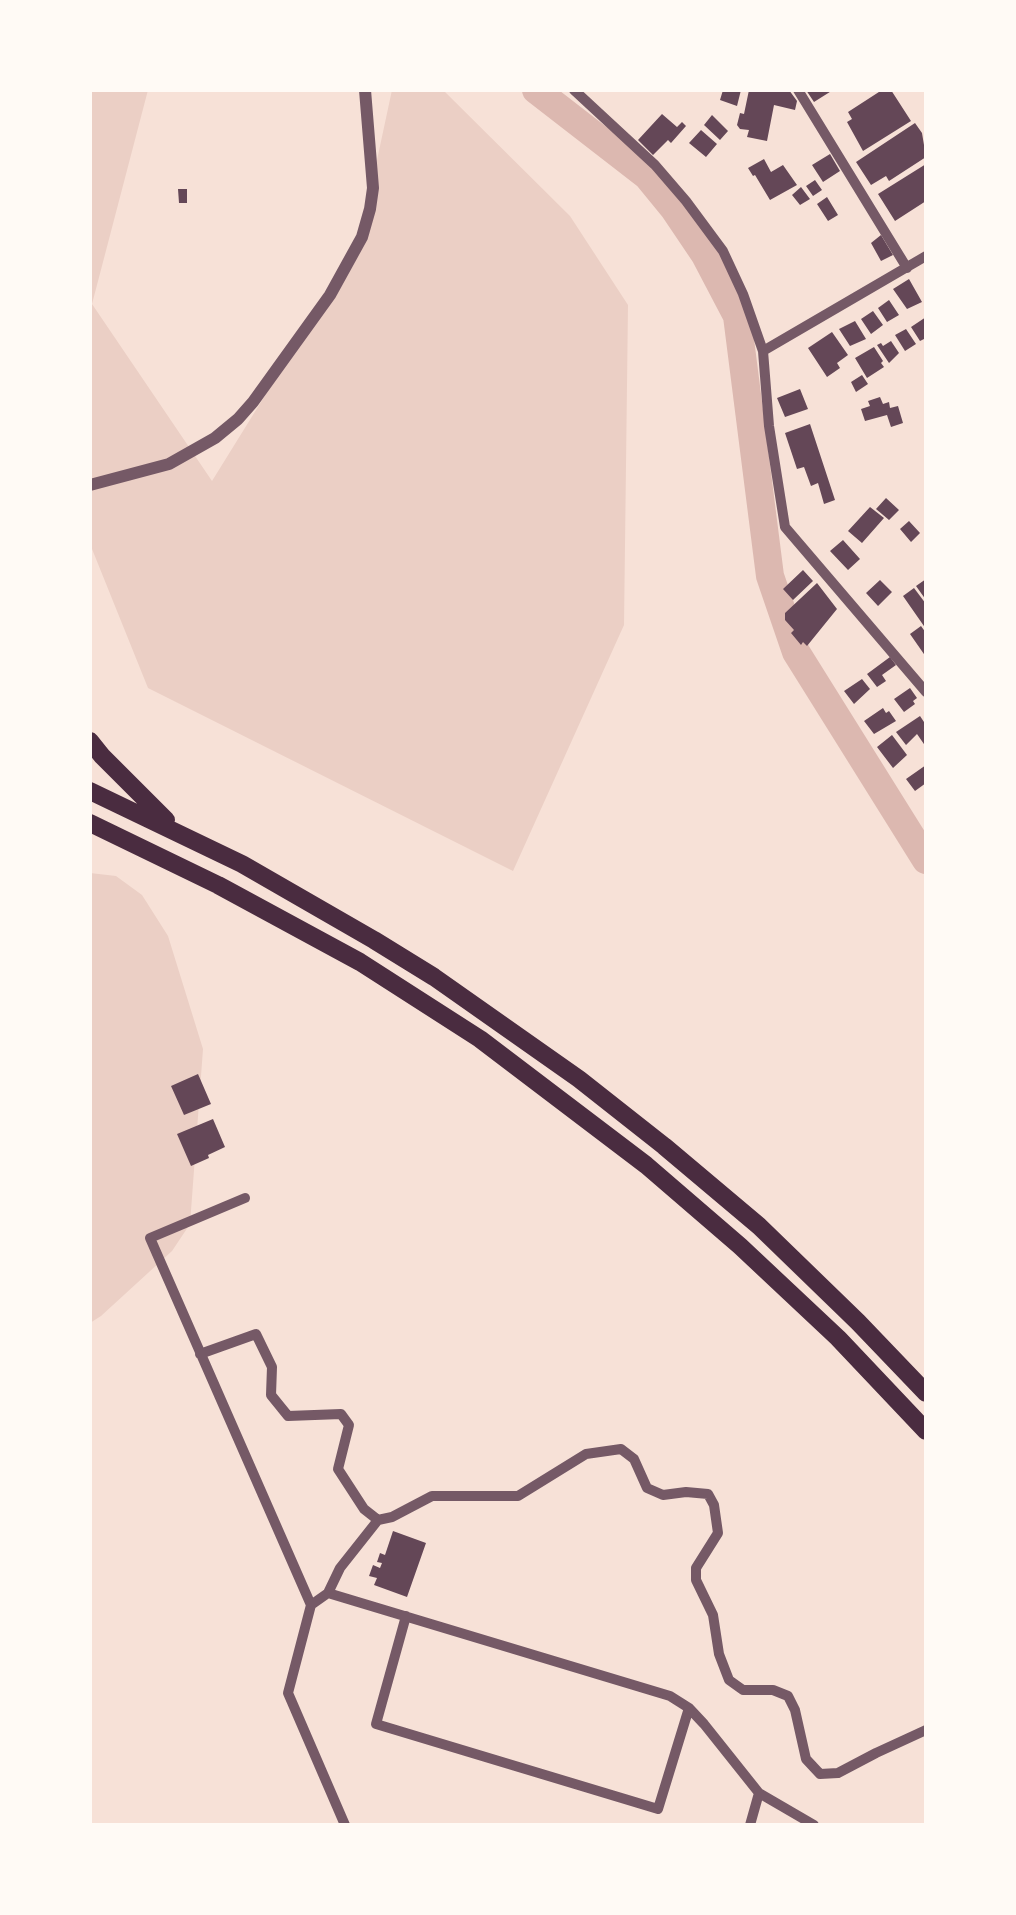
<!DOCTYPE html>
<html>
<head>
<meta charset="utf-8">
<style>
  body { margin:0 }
  #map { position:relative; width:1016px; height:1915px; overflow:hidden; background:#f7e1d7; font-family:Barlow,sans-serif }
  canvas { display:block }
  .frame { position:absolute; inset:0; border:92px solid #fffaf5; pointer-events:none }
</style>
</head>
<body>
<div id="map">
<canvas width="1016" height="1915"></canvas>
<div class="frame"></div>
</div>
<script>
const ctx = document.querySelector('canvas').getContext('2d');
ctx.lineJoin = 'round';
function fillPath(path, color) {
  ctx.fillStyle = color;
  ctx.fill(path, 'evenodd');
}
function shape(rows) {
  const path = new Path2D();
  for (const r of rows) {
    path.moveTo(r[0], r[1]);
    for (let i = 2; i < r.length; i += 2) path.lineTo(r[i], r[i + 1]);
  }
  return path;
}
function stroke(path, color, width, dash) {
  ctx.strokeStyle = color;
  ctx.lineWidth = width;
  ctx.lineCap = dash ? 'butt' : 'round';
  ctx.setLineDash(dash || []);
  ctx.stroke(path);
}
fillPath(shape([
  [90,90,148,90,92,304,212,481,359,244,392,90,443,90,570,216,628,305,624,625,513,871,148,688,90,544],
  [90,873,116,876,142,895,168,936,203,1049,190,1224,172,1251,101,1316,90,1323]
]), '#ebcfc5');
stroke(shape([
  [536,90,647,176,674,209,705,255,737,316,770,576,796,652,926,860]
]), '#dcb8b0', 28);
fillPath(shape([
  [723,90,741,90,737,106,720,100],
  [749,90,789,90,797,101,795,110,774,105,767,141,747,137,749,130,740,129,737,125,740,113,744,114],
  [806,90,833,90,814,102],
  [882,90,891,90,911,121,863,151,847,122,852,119,848,112],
  [662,114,677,127,682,122,686,126,671,143,668,140,653,155,638,140],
  [712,115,728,131,720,140,704,125],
  [915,123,922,133,926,157,889,181,886,176,871,185,856,162],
  [701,130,717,144,706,157,689,143],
  [830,154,840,171,823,182,812,165],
  [764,159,771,172,783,165,797,185,770,200,755,175,753,176,748,168],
  [926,164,926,201,895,221,878,194],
  [815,180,822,190,813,196,806,186],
  [801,187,810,199,800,205,792,195],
  [178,189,187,189,187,203,179,203],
  [827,197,838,215,828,221,817,204],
  [881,235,893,255,881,261,871,243],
  [909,279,922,302,907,309,893,289],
  [889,300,899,315,887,322,878,308],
  [873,311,883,325,871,334,861,319],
  [926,317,926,338,920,341,911,327],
  [855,321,866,339,850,346,839,329],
  [906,329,916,344,905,351,895,335],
  [832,332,848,355,837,363,840,368,827,377,808,348],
  [891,341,899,353,889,363,877,345,881,343,883,346],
  [874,347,883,361,881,363,884,367,867,378,855,358],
  [862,375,868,384,856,392,851,382],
  [800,389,808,409,785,417,777,398],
  [880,397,883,404,889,402,890,408,898,406,903,423,891,427,887,415,865,421,861,409,870,406,868,401],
  [810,424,835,500,824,504,818,483,811,486,804,467,797,469,785,433],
  [886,498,899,510,889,520,876,509],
  [870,507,884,518,862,543,848,531],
  [909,521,920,533,911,542,900,529],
  [843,540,860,559,848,570,830,551],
  [803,570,813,581,793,600,783,589],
  [926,579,926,600,916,586],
  [880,580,892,592,878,606,866,593],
  [817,583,837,609,807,646,803,642,801,645,791,633,794,630,785,620,785,613],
  [914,588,926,604,926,629,903,596],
  [921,626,926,633,926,657,910,634],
  [890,657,896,665,882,675,886,681,877,687,867,674],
  [862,679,870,689,854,704,844,691],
  [910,688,917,698,913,701,915,704,904,712,894,699],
  [883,708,886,713,889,711,896,721,874,734,864,721],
  [920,716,924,722,926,721,926,747,917,734,906,745,896,732],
  [892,735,907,755,893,768,877,747],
  [926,765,926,783,915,791,906,779],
  [198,1074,211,1104,184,1115,171,1086],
  [213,1119,225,1147,208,1155,209,1158,191,1166,177,1134],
  [393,1531,426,1543,407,1597,374,1585,377,1578,369,1576,373,1565,380,1568,382,1563,377,1562,380,1553,385,1555]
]), '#644757');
stroke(shape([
  [574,90,655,165,686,201,723,251,743,294,763,351,769,426,785,527,926,692],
  [798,90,907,268],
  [763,351,926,256],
  [245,1198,150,1238,311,1605,288,1693,345,1825],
  [200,1354,256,1334,272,1367,271,1395,288,1416,341,1414,349,1425,338,1469,364,1509,378,1520,392,1517,432,1496,518,1496,586,1454,621,1449,634,1459,647,1488,663,1495,686,1492,708,1494,714,1505,718,1533,696,1568,696,1580,713,1615,719,1654,729,1680,743,1690,773,1690,788,1696,795,1710,806,1759,820,1774,838,1773,876,1753,926,1730],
  [328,1593,340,1568,378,1520],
  [311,1605,328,1593,670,1696,689,1708,704,1724,759,1793,814,1825],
  [406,1616,376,1724,658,1809,689,1708],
  [750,1825,759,1793]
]), '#755966', 10);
stroke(shape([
  [90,485,169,464,215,438,238,419,253,402,330,295,362,237,370,209,373,188,365,90]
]), '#755966', 12);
stroke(shape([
  [90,741,102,756,166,820],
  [90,791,242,864,374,940,434,977,579,1079,664,1146,759,1226,858,1322,926,1393],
  [90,823,218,885,360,962,480,1039,646,1165,740,1246,838,1338,926,1431]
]), '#4a2c40', 18);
</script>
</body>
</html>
